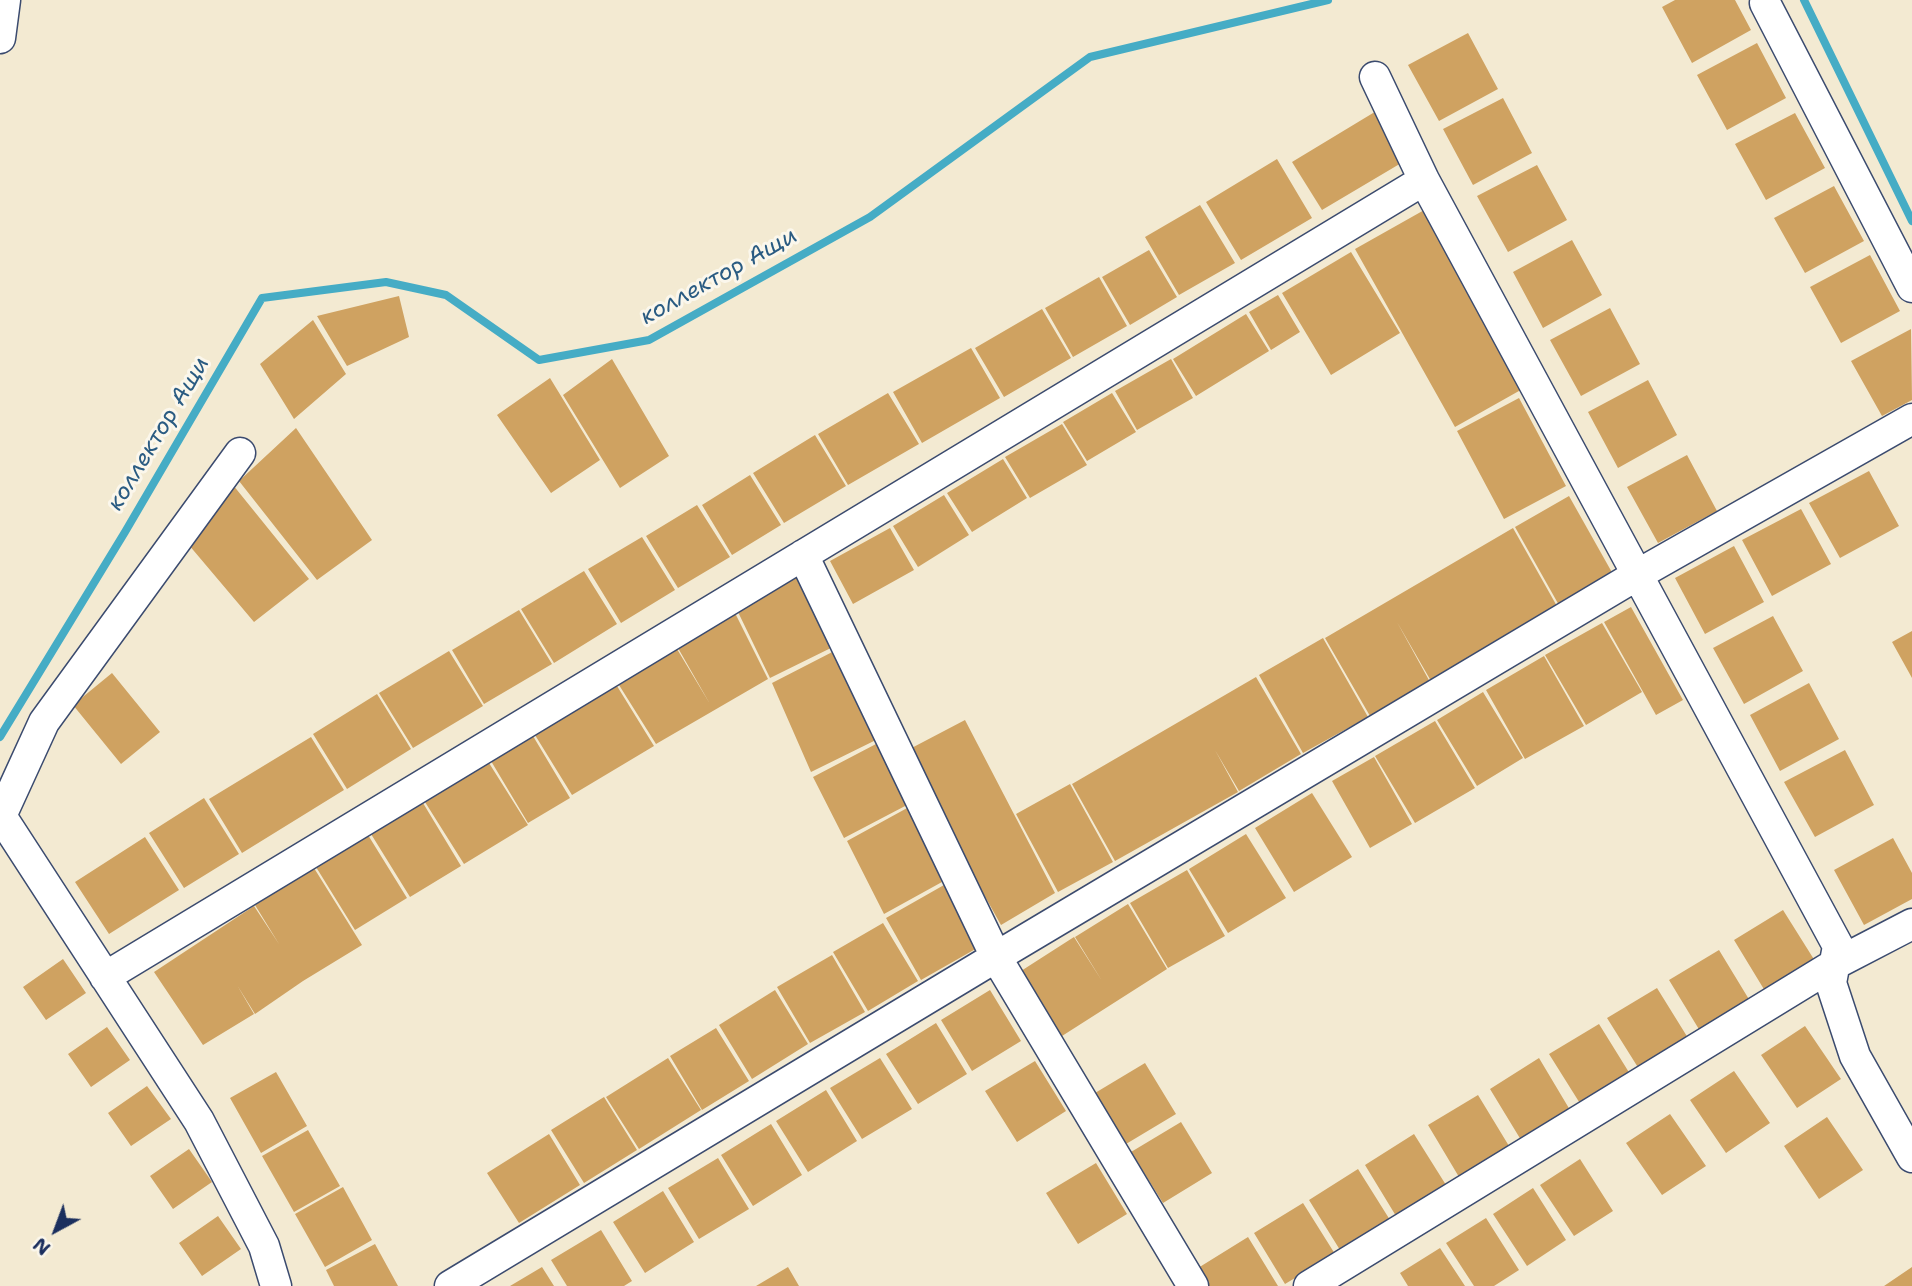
<!DOCTYPE html>
<html>
<head>
<meta charset="utf-8">
<style>
  body { margin:0 }
  #map { position:relative; width:1912px; height:1286px; overflow:hidden; background:#f3ead2; font-family:"Shantell Sans",sans-serif }
  canvas { display:block }
  .north { position:absolute; left:21px; top:1195px; width:70px; height:70px; -webkit-text-stroke:5px #fbf7ec; paint-order:stroke; rotate:221deg; font-size:19px; font-weight:700; line-height:28px; text-align:center; color:#1b2f5e }
  .north::after { content:''; display:block; margin:auto; width:24px; height:32px; background:#1b2f5e; clip-path:polygon(50% 0,100% 100%,50% 72%,0 100%) }
</style>
</head>
<body>
<div id="map">
<canvas width="1912" height="1286"></canvas>
<div class="north">N</div>
</div>
<script>
const ctx = document.querySelector('canvas').getContext('2d');
ctx.lineJoin = 'round';
function shape(rows) {
  const path = new Path2D();
  for (const r of rows) {
    path.moveTo(r[0], r[1]);
    for (let i = 2; i < r.length; i += 2) path.lineTo(r[i], r[i + 1]);
  }
  return path;
}
function stroke(path, color, width, dash) {
  ctx.strokeStyle = color;
  ctx.lineWidth = width;
  ctx.lineCap = dash ? 'butt' : 'round';
  ctx.setLineDash(dash || []);
  ctx.stroke(path);
}
function fillPath(path, color) {
  ctx.fillStyle = color;
  ctx.fill(path, 'evenodd');
}
function write(font, color, halo, rows, align = 'center') {
  ctx.font = font + ' "Shantell Sans",sans-serif';
  ctx.lineWidth = 6;
  ctx.setLineDash([]);
  ctx.textBaseline = 'middle';
  ctx.strokeStyle = halo;
  ctx.fillStyle = color;
  for (const [text, x, y, turn = 0] of rows) {
    ctx.save();
    ctx.translate(x, y);
    ctx.rotate((+turn || 0) * Math.PI / 180);
    ctx.textAlign = isNaN(turn) ? turn : align;
    if (halo) ctx.strokeText(text, 0, 0);
    ctx.fillText(text, 0, 0);
    ctx.restore();
  }
}
stroke(shape([
  [1804,0,1912,221],
  [0,737,125,532,262,298,386,282,446,295,539,360,649,340,870,217,1090,57,1328,0]
]), '#45acc5', 8);
fillPath(shape([
  [1675,0,1735,0,1751,30,1692,63,1662,7],
  [1468,33,1498,89,1439,121,1408,65],
  [1757,43,1786,98,1727,130,1697,75],
  [1503,98,1532,153,1473,185,1443,129],
  [1378,110,1408,159,1322,210,1292,162],
  [1795,113,1825,168,1766,200,1735,144],
  [1277,159,1312,218,1241,260,1206,202],
  [1537,165,1567,220,1508,252,1477,196],
  [1834,186,1864,241,1805,273,1774,218],
  [1200,205,1235,263,1179,295,1145,237],
  [1426,209,1526,387,1455,427,1355,249],
  [1572,240,1602,295,1543,328,1513,272],
  [1149,250,1177,297,1130,325,1102,277],
  [1351,252,1400,333,1331,375,1282,293],
  [1870,255,1900,311,1841,343,1810,287],
  [1099,277,1127,326,1073,357,1045,308],
  [1278,295,1300,332,1271,350,1249,312],
  [399,296,409,337,347,366,317,316],
  [1610,308,1640,364,1581,396,1550,340],
  [1042,309,1071,358,1004,397,975,348],
  [1246,314,1269,351,1196,396,1173,359],
  [313,320,346,374,294,419,260,364],
  [1911,329,1912,400,1882,416,1851,361],
  [971,348,1000,398,922,443,893,392],
  [612,359,669,456,620,488,563,395],
  [1171,359,1193,398,1137,430,1115,391],
  [550,378,600,460,551,493,497,415],
  [1648,380,1677,435,1618,468,1588,412],
  [888,393,919,444,848,485,818,434],
  [1112,393,1136,432,1087,461,1063,422],
  [1519,398,1566,486,1504,519,1457,431],
  [1062,424,1087,465,1030,498,1005,457],
  [296,428,372,540,317,580,239,481],
  [815,435,846,486,784,523,753,473],
  [1687,455,1717,511,1658,543,1627,487],
  [1003,459,1027,498,972,532,947,493],
  [1869,471,1899,526,1840,558,1809,503],
  [750,475,781,525,732,555,702,505],
  [233,485,309,579,254,622,183,538],
  [944,495,969,535,918,567,893,526],
  [1569,496,1614,576,1560,607,1515,527],
  [697,505,730,557,678,588,646,536],
  [1801,509,1831,564,1772,596,1742,540],
  [890,528,914,570,853,604,830,561],
  [1513,528,1558,608,1431,681,1397,622,1430,682,1370,716,1325,638],
  [642,537,675,590,621,623,588,569],
  [1734,546,1764,602,1705,634,1675,578],
  [584,571,617,624,554,663,521,609],
  [804,573,841,643,770,678,738,612],
  [1631,607,1683,700,1656,715,1604,622],
  [519,610,552,664,484,704,452,650],
  [735,613,768,679,656,744,619,685,677,649,710,704,678,648],
  [1773,616,1803,671,1744,704,1713,648],
  [1602,623,1642,692,1586,725,1545,655],
  [1912,631,1912,678,1892,642],
  [1323,638,1368,717,1303,753,1259,675],
  [842,647,880,738,811,772,772,683],
  [449,651,483,706,413,748,379,693],
  [1544,656,1584,726,1525,759,1486,690],
  [112,673,160,732,121,764,73,705],
  [1256,677,1301,754,1239,791,1215,750,1238,792,1115,861,1072,784],
  [1809,683,1839,739,1780,771,1750,715],
  [617,686,654,746,572,795,535,735],
  [1483,692,1523,758,1477,786,1437,720],
  [377,694,411,749,347,789,313,734],
  [965,720,1055,893,1001,925,904,752],
  [1435,721,1475,788,1415,823,1375,756],
  [533,736,570,798,528,823,491,761],
  [311,737,344,790,242,853,209,799],
  [876,744,907,805,844,838,813,777],
  [1845,750,1874,805,1815,837,1784,782],
  [1374,757,1412,824,1370,848,1332,781],
  [489,763,528,825,464,864,425,802],
  [1070,784,1113,862,1058,892,1016,814],
  [1312,793,1352,857,1294,892,1255,828],
  [204,798,239,854,184,888,149,833],
  [423,803,461,866,410,897,371,834],
  [909,807,942,882,884,914,847,841],
  [1246,834,1286,898,1228,933,1189,869],
  [368,835,407,898,355,930,316,867],
  [145,837,179,890,109,934,75,882],
  [1893,838,1912,873,1912,899,1864,925,1834,870],
  [314,868,362,945,303,981,255,1014,237,985,254,1014,203,1045,154,972,254,906,279,944,255,905],
  [1187,870,1225,936,1168,968,1130,903],
  [944,885,979,947,921,980,886,918],
  [1128,904,1167,969,1062,1036,1021,971,1074,937,1102,981,1075,937],
  [1783,910,1815,961,1765,991,1734,940],
  [883,923,918,981,868,1011,833,952],
  [1719,950,1750,1001,1700,1031,1669,980],
  [832,955,865,1012,810,1043,777,987],
  [63,959,86,993,46,1020,23,987],
  [1657,988,1688,1038,1639,1069,1607,1018],
  [775,990,808,1044,752,1079,719,1025],
  [990,990,1021,1041,972,1071,941,1020],
  [936,1023,967,1074,918,1104,886,1054],
  [1599,1024,1630,1074,1581,1105,1549,1054],
  [1805,1026,1841,1079,1797,1108,1761,1055],
  [107,1027,130,1060,91,1087,68,1054],
  [716,1028,749,1081,702,1110,670,1056],
  [668,1058,701,1110,639,1149,606,1097],
  [880,1058,912,1109,862,1139,830,1088],
  [1539,1058,1570,1110,1521,1140,1490,1089],
  [1035,1061,1066,1111,1017,1142,985,1091],
  [1145,1063,1176,1114,1126,1144,1095,1093],
  [1734,1071,1770,1123,1726,1153,1690,1100],
  [276,1072,307,1126,261,1153,230,1098],
  [147,1086,171,1119,131,1146,108,1113],
  [826,1090,857,1141,808,1172,776,1121],
  [1478,1095,1509,1146,1459,1177,1428,1125],
  [604,1097,637,1150,584,1183,551,1130],
  [1670,1114,1706,1166,1662,1195,1626,1143],
  [1827,1117,1863,1170,1819,1199,1784,1146],
  [1181,1122,1212,1173,1163,1203,1131,1152],
  [771,1124,802,1175,753,1206,721,1155],
  [308,1130,340,1186,294,1212,262,1156],
  [549,1134,580,1185,519,1223,487,1173],
  [1414,1134,1446,1185,1396,1216,1365,1165],
  [189,1149,212,1182,173,1209,150,1176],
  [718,1158,749,1209,699,1239,668,1188],
  [1580,1159,1613,1211,1574,1236,1540,1185],
  [1096,1163,1127,1214,1078,1244,1046,1193],
  [1358,1169,1390,1220,1340,1250,1309,1200],
  [343,1187,372,1240,325,1267,295,1214],
  [1533,1188,1566,1240,1527,1266,1493,1214],
  [663,1191,694,1242,645,1273,613,1222],
  [1303,1203,1335,1254,1285,1284,1254,1233],
  [218,1216,241,1249,202,1276,179,1243],
  [1486,1218,1519,1270,1494,1286,1474,1286,1446,1243],
  [601,1230,632,1281,624,1286,567,1286,551,1260],
  [1248,1237,1278,1286,1209,1286,1198,1268],
  [375,1244,398,1286,334,1286,326,1270],
  [1440,1248,1465,1286,1408,1286,1400,1273],
  [542,1267,554,1286,510,1286],
  [788,1267,799,1286,756,1286],
  [1912,1267,1912,1286,1884,1286]
]), '#cfa261');
const street = shape([
  [1765,3,1912,287],
  [0,38,5,0],
  [1375,77,1424,180,1838,946,1831,983,1855,1056,1912,1157],
  [240,453,44,722,1,816,199,1121,264,1246,276,1286],
  [803,555,996,957,1193,1286],
  [105,977,1424,180],
  [450,1286,996,957,1637,575,1912,419],
  [1309,1286,1835,964,1912,924]
]);
stroke(street, '#3b4b6f', 33);
stroke(street, '#fff', 30);
write('italic 23px', '#2a5b82', '#fbf7ec', [
  ["коллектор Ащи",719,277,-29],
  ["коллектор Ащи",159,434,-59]
]);
</script>
</body>
</html>
